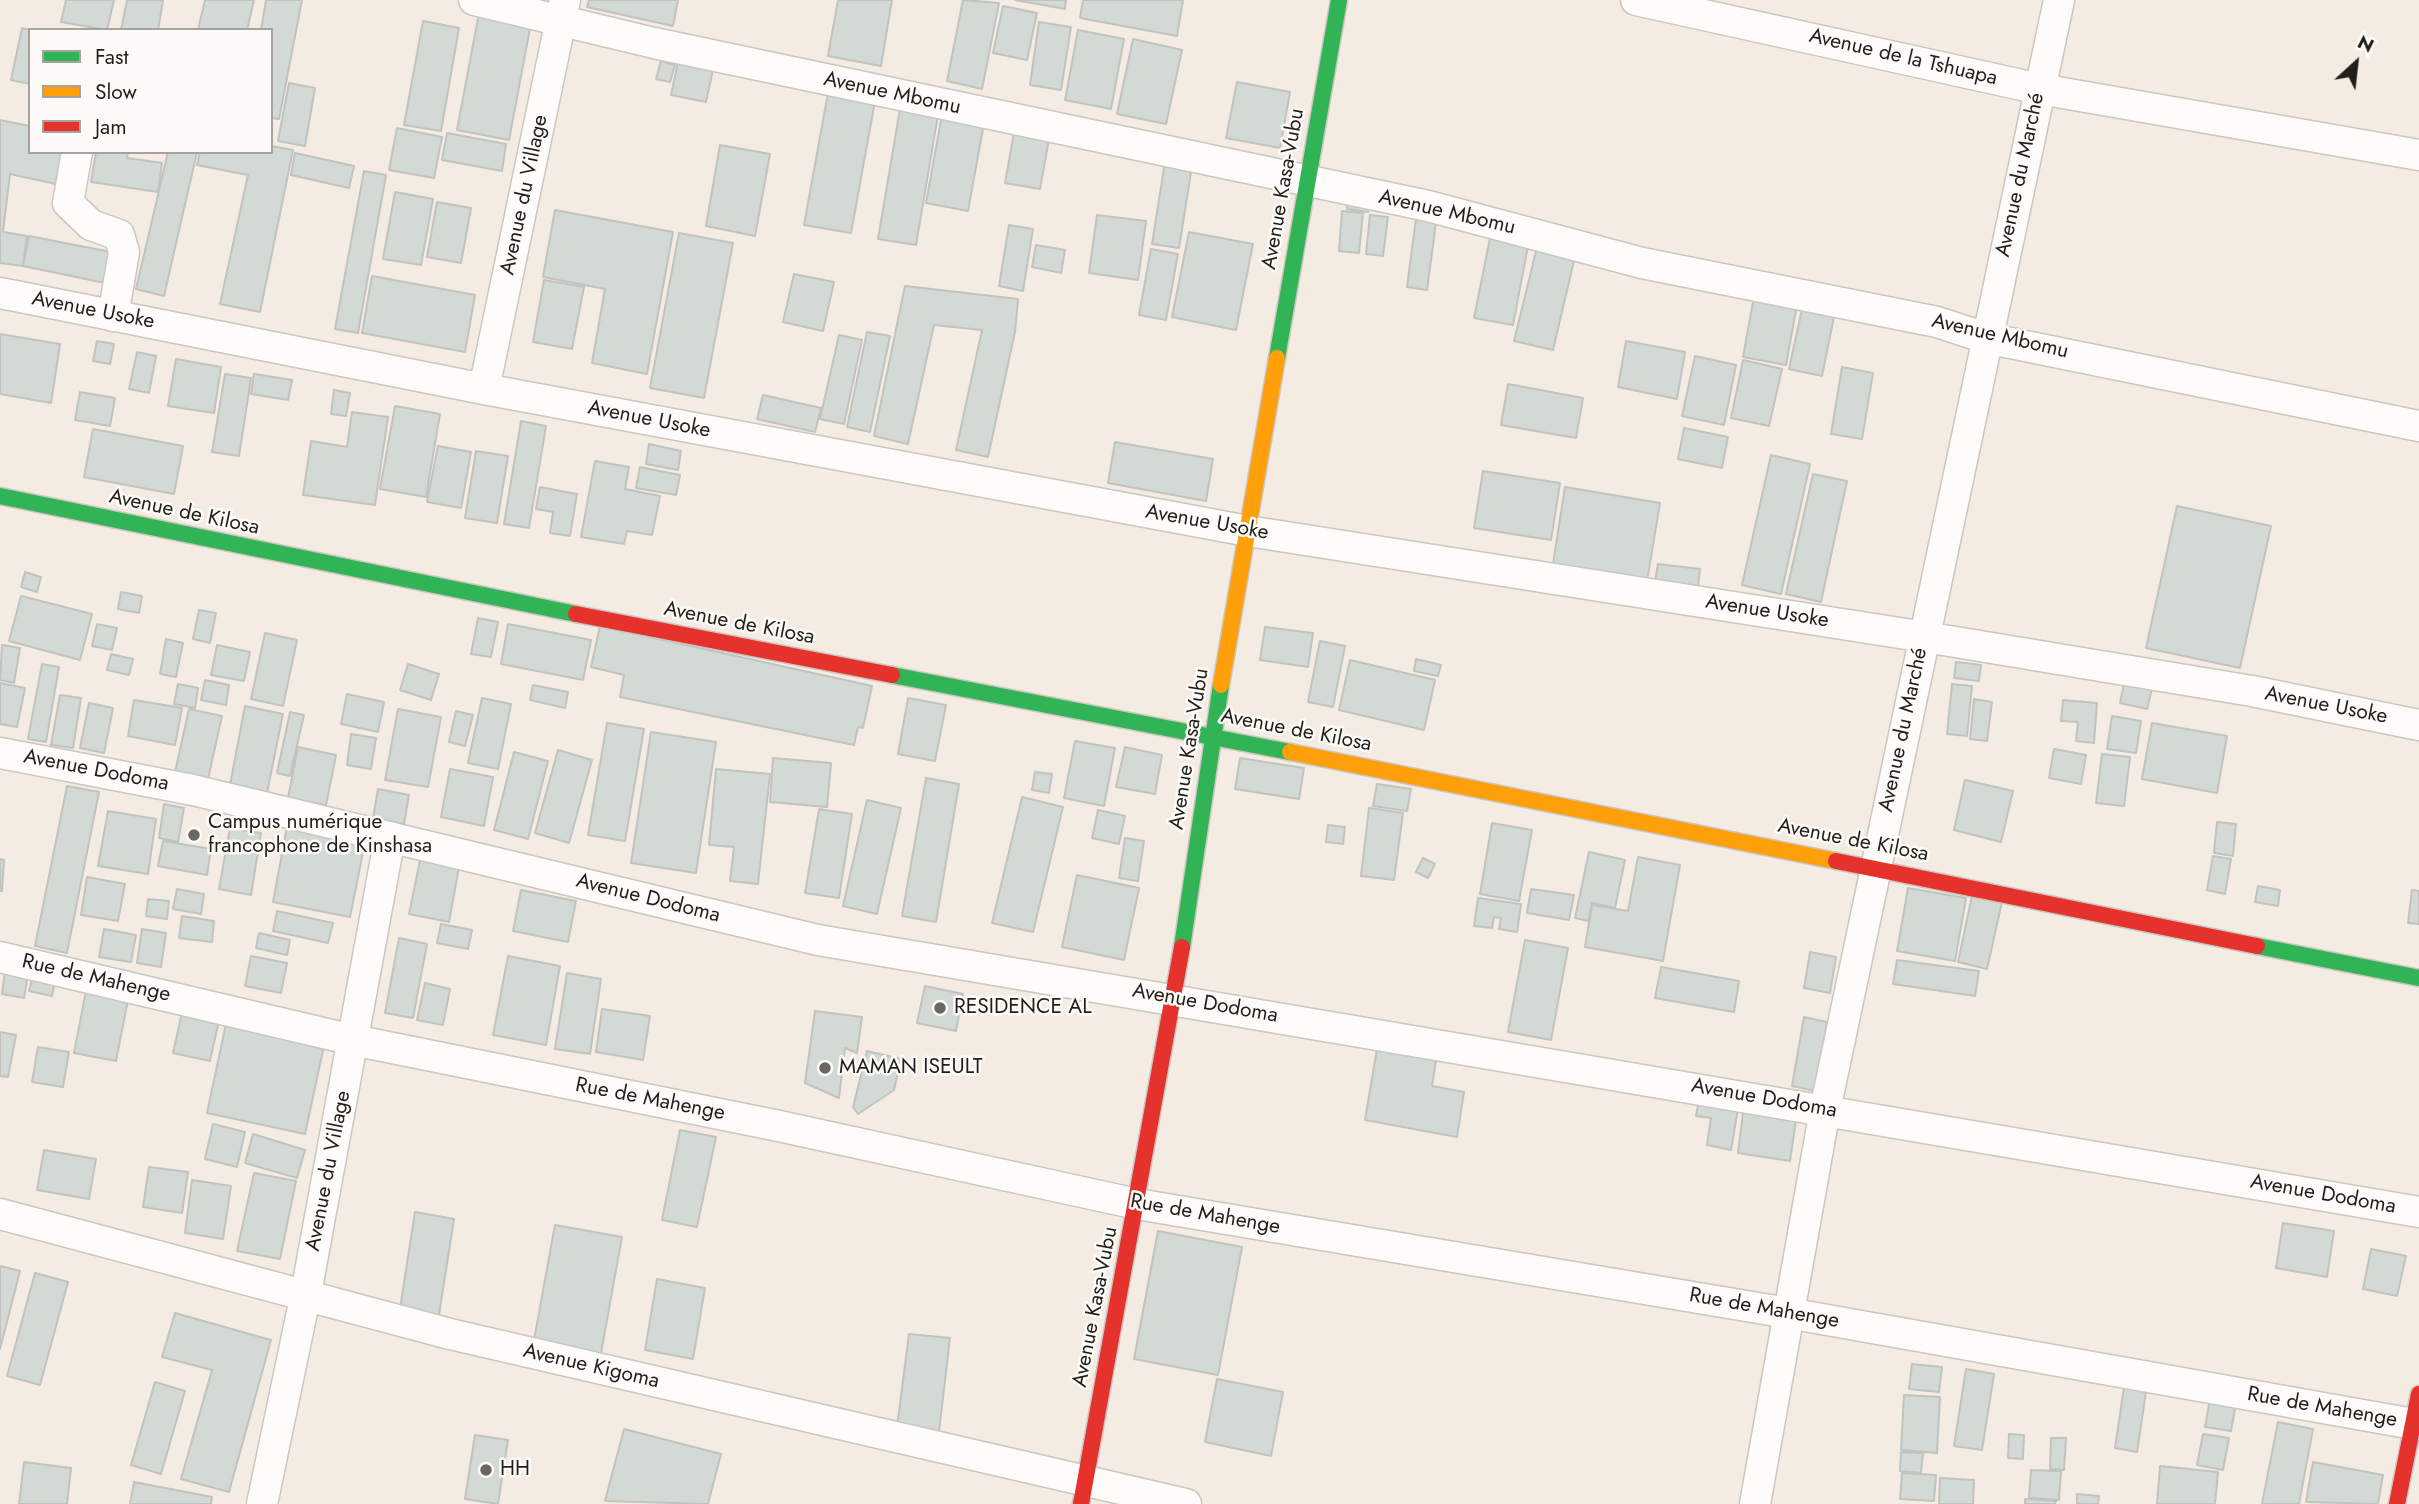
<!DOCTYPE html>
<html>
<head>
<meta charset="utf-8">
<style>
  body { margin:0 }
  #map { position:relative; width:2419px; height:1504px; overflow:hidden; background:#f4ebe3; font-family:Jost,sans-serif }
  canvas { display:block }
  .legend { position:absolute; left:28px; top:28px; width:245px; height:126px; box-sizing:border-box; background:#fdfbf8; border:2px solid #a6a39f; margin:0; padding:9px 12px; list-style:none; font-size:21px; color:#231e19 }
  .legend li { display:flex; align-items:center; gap:14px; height:35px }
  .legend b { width:35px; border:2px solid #a6a39f }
  .north { position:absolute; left:2321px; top:28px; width:70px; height:70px; -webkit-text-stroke:5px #fdfbf8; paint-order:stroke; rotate:27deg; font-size:19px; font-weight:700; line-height:28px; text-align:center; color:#231e19 }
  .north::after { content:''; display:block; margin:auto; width:24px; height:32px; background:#231e19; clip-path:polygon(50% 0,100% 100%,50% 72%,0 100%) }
</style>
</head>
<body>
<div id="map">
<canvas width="2419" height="1504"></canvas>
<ul class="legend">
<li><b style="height:9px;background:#30b455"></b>Fast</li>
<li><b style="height:9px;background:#ff9f0a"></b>Slow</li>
<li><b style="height:9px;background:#e5322d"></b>Jam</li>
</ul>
<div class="north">N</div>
</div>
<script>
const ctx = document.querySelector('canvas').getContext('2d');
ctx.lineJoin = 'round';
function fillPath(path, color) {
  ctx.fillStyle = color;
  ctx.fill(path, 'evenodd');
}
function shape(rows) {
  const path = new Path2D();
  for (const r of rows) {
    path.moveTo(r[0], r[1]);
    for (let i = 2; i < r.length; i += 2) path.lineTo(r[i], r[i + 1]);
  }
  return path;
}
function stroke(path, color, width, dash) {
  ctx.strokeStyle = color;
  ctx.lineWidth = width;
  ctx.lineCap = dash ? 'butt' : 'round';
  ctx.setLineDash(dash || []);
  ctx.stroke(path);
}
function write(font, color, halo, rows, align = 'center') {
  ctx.font = font + ' Jost,sans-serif';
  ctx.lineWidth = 5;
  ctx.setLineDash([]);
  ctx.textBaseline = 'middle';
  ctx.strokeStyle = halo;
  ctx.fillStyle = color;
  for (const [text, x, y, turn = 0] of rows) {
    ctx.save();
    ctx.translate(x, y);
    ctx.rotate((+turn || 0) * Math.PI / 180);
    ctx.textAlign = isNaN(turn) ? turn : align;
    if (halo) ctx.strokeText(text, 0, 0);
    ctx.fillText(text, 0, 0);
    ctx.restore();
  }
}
const building = shape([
  [66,0,114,0,107,30,61,22,66,0],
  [127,0,163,0,158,30,121,30,127,0],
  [205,0,254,0,247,30,198,30,205,0],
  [266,0,302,0,279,119,271,118,271,30,261,30,266,0],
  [589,0,678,0,673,26,587,7,589,0],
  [838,0,892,0,881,66,828,56,838,0],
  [963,0,999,3,982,89,947,81,963,0],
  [1015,0,1066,0,1065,9,1015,0],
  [1083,0,1183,0,1177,36,1080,18,1083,0],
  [1003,6,1037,13,1027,60,993,53,1003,6],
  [479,13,531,23,509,140,457,130,479,13],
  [423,21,459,28,441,131,404,125,423,21],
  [1039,22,1071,27,1061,90,1030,85,1039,22],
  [22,28,30,30,30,84,11,80,22,28],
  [1078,30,1124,39,1111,109,1065,100,1078,30],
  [1133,39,1182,50,1166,124,1117,114,1133,39],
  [679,57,714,65,706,102,671,95,679,57],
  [661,61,675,65,670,82,656,79,661,61],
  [1237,82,1290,92,1280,148,1226,138,1237,82],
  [289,83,315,88,305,146,278,141,289,83],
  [828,93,875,101,851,233,804,225,828,93],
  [901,103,939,109,916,245,878,239,901,103],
  [942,115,984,123,968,211,926,203,942,115],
  [0,120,30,126,30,152,62,152,56,184,10,174,3,232,27,236,23,266,0,263,0,120],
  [397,128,442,137,434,178,389,170,397,128],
  [447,133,506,144,502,171,442,160,447,133],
  [1014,133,1049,139,1040,189,1005,183,1014,133],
  [720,145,770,154,755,236,706,226,720,145],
  [271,146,293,150,260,312,220,304,248,175,197,165,200,152,271,152,271,146],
  [96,152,128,152,127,158,162,163,158,192,91,182,96,152],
  [168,152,197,152,164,296,136,289,168,152],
  [295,153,354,166,349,188,291,175,295,153],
  [1165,162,1192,166,1179,248,1152,244,1165,162],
  [364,171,386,175,358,333,335,329,364,171],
  [395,192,433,199,421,265,383,259,395,192],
  [1348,197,1370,201,1368,212,1347,209,1348,197],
  [437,202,471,208,461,263,427,257,437,202],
  [555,210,673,232,647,374,592,363,605,289,543,277,555,210],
  [1342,211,1363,213,1359,253,1339,251,1342,211],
  [1097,215,1146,221,1138,280,1089,273,1097,215],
  [1370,215,1388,217,1383,256,1366,254,1370,215],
  [1416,219,1436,222,1427,290,1407,287,1416,219],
  [1009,225,1033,229,1023,291,999,286,1009,225],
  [1189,232,1253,244,1236,330,1172,317,1189,232],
  [679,233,733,243,704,398,650,388,679,233],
  [1491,233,1529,241,1513,325,1474,318,1491,233],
  [29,236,111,252,105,283,23,266,29,236],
  [1538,243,1576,252,1553,350,1514,341,1538,243],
  [1036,245,1065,250,1061,273,1032,267,1036,245],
  [1151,249,1178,254,1166,320,1139,315,1151,249],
  [794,274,834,282,823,331,783,322,794,274],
  [372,276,475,295,465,352,362,333,372,276],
  [544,280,584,287,572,349,533,342,544,280],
  [905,286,1018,299,1015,332,988,457,956,450,982,330,934,325,908,444,874,436,905,286],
  [1755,291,1798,299,1786,365,1743,357,1755,291],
  [1804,300,1836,307,1822,376,1789,369,1804,300],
  [867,332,890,336,870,432,847,427,867,332],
  [0,334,60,344,51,403,0,394,0,334],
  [839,335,862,340,844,424,820,419,839,335],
  [97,341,114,344,110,364,93,361,97,341],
  [1626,341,1685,352,1677,399,1618,387,1626,341],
  [137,352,156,356,149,393,129,389,137,352],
  [1695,356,1736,365,1724,425,1682,416,1695,356],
  [176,359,221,367,214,413,168,406,176,359],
  [1743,360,1782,369,1769,426,1731,418,1743,360],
  [1842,367,1873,373,1862,439,1831,434,1842,367],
  [225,374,251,378,239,456,212,452,225,374],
  [254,374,292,380,288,400,251,394,254,374],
  [1508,384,1583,398,1576,438,1501,425,1508,384],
  [334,390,350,393,346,416,331,414,334,390],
  [80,392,115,398,110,426,75,420,80,392],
  [763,395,821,408,815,432,757,419,763,395],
  [395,406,440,414,426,497,380,489,395,406],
  [352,412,388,417,375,505,303,495,311,441,347,447,352,412],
  [521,421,546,426,529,528,504,524,521,421],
  [1684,428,1728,437,1722,468,1678,459,1684,428],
  [93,429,183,446,174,494,84,477,93,429],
  [1115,442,1213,459,1206,501,1108,483,1115,442],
  [649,444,681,451,678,470,646,464,649,444],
  [438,446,471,452,461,508,427,502,438,446],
  [476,451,508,456,497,523,465,518,476,451],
  [1771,455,1810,464,1781,594,1742,585,1771,455],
  [595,461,629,467,625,489,660,496,652,535,627,531,624,544,581,537,595,461],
  [640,467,680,475,676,495,636,488,640,467],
  [1483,471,1560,483,1551,540,1474,528,1483,471],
  [1813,474,1847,481,1821,602,1786,594,1813,474],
  [540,487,577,494,570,536,550,533,553,512,536,509,540,487],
  [1565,487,1660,503,1647,581,1553,564,1565,487],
  [2177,506,2271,526,2240,668,2146,648,2177,506],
  [1658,564,1700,569,1698,586,1655,581,1658,564],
  [25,572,41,577,37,592,21,587,25,572],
  [121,592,142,596,139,613,118,609,121,592],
  [21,596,92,614,80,660,9,641,21,596],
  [199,610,216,613,210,643,193,639,199,610],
  [478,618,498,622,491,657,471,654,478,618],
  [97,624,117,628,112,650,92,646,97,624],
  [508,624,591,640,583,680,501,664,508,624],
  [600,626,872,686,863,728,858,727,854,745,620,697,624,675,591,667,600,626],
  [1265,627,1313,633,1308,667,1260,660,1265,627],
  [265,633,297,640,283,706,251,699,265,633],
  [166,639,183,643,176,677,160,674,166,639],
  [1320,641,1345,646,1333,707,1308,702,1320,641],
  [2,645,20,648,14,683,0,680,2,645],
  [217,645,250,652,244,681,211,675,217,645],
  [111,654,133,659,129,675,107,670,111,654],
  [1416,659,1441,665,1438,676,1414,671,1416,659],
  [1350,660,1435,680,1424,730,1339,710,1350,660],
  [1956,662,1981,665,1979,681,1954,678,1956,662],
  [42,664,59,667,46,742,28,739,42,664],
  [408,664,439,674,431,700,400,690,408,664],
  [205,680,229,685,226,705,201,700,205,680],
  [0,683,25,688,17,727,0,724,0,683],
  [2124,683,2152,689,2147,709,2120,703,2124,683],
  [178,684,198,688,195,708,174,704,178,684],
  [1952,684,1972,686,1967,736,1947,734,1952,684],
  [533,685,568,692,565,708,530,700,533,685],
  [347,694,384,702,378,732,341,724,347,694],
  [60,695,81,698,73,748,51,745,60,695],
  [482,698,511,704,498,769,468,763,482,698],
  [908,698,946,705,935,761,898,754,908,698],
  [1974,699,1992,702,1987,741,1970,739,1974,699],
  [134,700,182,708,175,745,128,736,134,700],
  [2063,700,2097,703,2094,743,2076,741,2078,722,2061,721,2063,700],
  [89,703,113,708,104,753,80,748,89,703],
  [245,706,283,714,267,793,230,785,245,706],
  [189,709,222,716,208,779,175,772,189,709],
  [398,709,441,717,428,787,385,780,398,709],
  [456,711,473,715,465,746,449,742,456,711],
  [290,712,304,715,290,776,277,773,290,712],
  [2112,716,2141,721,2136,753,2107,749,2112,716],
  [607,723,644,729,625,841,588,835,607,723],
  [2152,723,2227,736,2217,793,2142,779,2152,723],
  [651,732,716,742,696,873,631,863,651,732],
  [351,734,376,738,371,769,347,765,351,734],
  [1075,741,1115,748,1104,806,1064,798,1075,741],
  [298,747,336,755,326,805,288,798,298,747],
  [1125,747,1162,755,1155,794,1116,787,1125,747],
  [2054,749,2086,755,2081,784,2049,778,2054,749],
  [558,750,592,760,569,843,535,833,558,750],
  [514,752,548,761,528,839,494,830,514,752],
  [2102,754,2130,757,2124,806,2096,803,2102,754],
  [773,758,831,763,827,807,770,802,773,758],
  [1240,758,1304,768,1299,799,1235,789,1240,758],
  [450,769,493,777,484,826,441,817,450,769],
  [716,769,770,774,758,884,730,881,734,847,709,845,716,769],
  [1035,772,1052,774,1049,793,1032,790,1035,772],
  [926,778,959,784,936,922,902,916,926,778],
  [1965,780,2013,791,2001,842,1954,830,1965,780],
  [1377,784,1411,789,1407,811,1373,806,1377,784],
  [67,786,99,792,67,953,35,946,67,786],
  [378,789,409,795,404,824,373,818,378,789],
  [1022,797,1063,807,1033,932,992,923,1022,797],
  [867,800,901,808,877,914,843,906,867,800],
  [164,804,184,808,178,842,159,838,164,804],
  [1369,808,1403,813,1394,880,1361,876,1369,808],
  [819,809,852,814,839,898,805,893,819,809],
  [1098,810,1125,816,1119,844,1092,838,1098,810],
  [108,811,156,819,148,874,98,866,108,811],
  [2217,822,2236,824,2233,856,2214,853,2217,822],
  [1492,823,1532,830,1519,901,1480,894,1492,823],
  [1328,825,1345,827,1343,844,1326,842,1328,825],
  [287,827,365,842,350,917,273,902,287,827],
  [230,828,261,833,251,895,219,889,230,828],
  [1125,838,1144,841,1138,881,1119,878,1125,838],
  [163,841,211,849,207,875,158,866,163,841],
  [1589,852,1625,860,1615,908,1592,903,1588,921,1575,918,1589,852],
  [2213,856,2231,859,2225,894,2207,890,2213,856],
  [1638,857,1680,865,1663,961,1585,947,1592,905,1628,911,1638,857],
  [1423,858,1435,864,1428,878,1416,872,1423,858],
  [0,859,4,860,2,891,0,891,0,859],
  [420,860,459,867,449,922,409,914,420,860],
  [1077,875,1139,888,1124,960,1062,947,1077,875],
  [87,877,125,884,118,921,81,915,87,877],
  [2258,886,2280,890,2278,906,2255,902,2258,886],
  [1908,888,1966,898,1955,961,1897,951,1908,888],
  [177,889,204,894,201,914,173,909,177,889],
  [1531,889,1574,895,1569,920,1527,913,1531,889],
  [521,890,576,901,568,942,513,931,521,890],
  [2412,890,2419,891,2419,924,2408,923,2412,890],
  [1972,896,2002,902,1987,969,1958,962,1972,896],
  [1478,898,1521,904,1517,932,1499,929,1501,918,1494,917,1492,928,1474,926,1478,898],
  [148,899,169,901,167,919,146,916,148,899],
  [277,911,333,923,328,943,273,931,277,911],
  [182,916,214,921,212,942,179,938,182,916],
  [441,924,472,930,468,949,437,943,441,924],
  [104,929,136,935,131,962,99,957,104,929],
  [142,929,166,933,161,967,137,963,142,929],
  [259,933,290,940,287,955,256,948,259,933],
  [399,938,427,944,413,1018,385,1013,399,938],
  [1525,940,1568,948,1551,1040,1508,1032,1525,940],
  [1810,952,1836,957,1830,993,1804,988,1810,952],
  [251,956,287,963,281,993,245,986,251,956],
  [508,956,560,966,546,1045,493,1035,508,956],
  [1897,960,1979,971,1975,996,1893,984,1897,960],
  [1661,967,1739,981,1734,1012,1655,998,1661,967],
  [5,971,28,974,24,998,2,994,5,971],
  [567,973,601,979,590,1054,555,1049,567,973],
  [33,975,55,980,52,996,29,991,33,975],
  [425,983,450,989,443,1025,417,1020,425,983],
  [925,986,963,994,956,1031,917,1023,925,986],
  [86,991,128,1000,116,1061,74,1053,86,991],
  [183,1008,220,1016,210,1061,173,1053,183,1008],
  [602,1009,650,1016,643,1060,596,1052,602,1009],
  [815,1011,862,1017,857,1053,845,1048,839,1098,805,1083,815,1011],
  [1804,1017,1827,1022,1815,1091,1792,1086,1804,1017],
  [227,1019,325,1041,305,1134,207,1113,227,1019],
  [0,1032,16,1035,8,1077,0,1076,0,1032],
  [1379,1037,1438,1048,1432,1086,1464,1092,1457,1137,1365,1120,1379,1037],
  [38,1047,69,1052,63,1087,32,1082,38,1047],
  [867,1051,901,1059,894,1090,858,1114,853,1107,867,1051],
  [1701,1089,1740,1097,1731,1150,1707,1145,1711,1118,1696,1116,1701,1089],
  [1744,1105,1797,1113,1790,1161,1738,1153,1744,1105],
  [213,1124,245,1132,237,1167,205,1159,213,1124],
  [680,1130,716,1137,697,1227,662,1220,680,1130],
  [253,1134,305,1150,297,1178,245,1163,253,1134],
  [44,1150,96,1159,89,1199,37,1190,44,1150],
  [149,1167,188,1172,182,1213,143,1207,149,1167],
  [254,1173,296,1181,280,1259,237,1251,254,1173],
  [192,1180,231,1186,223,1239,185,1233,192,1180],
  [415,1212,454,1219,438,1321,399,1315,415,1212],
  [2283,1223,2334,1231,2327,1277,2276,1268,2283,1223],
  [555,1225,622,1237,599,1364,532,1351,555,1225],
  [1158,1231,1242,1247,1218,1375,1134,1359,1158,1231],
  [2371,1249,2406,1256,2397,1296,2363,1289,2371,1249],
  [0,1266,20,1271,0,1349,0,1266],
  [35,1273,68,1282,40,1385,7,1376,35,1273],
  [657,1279,705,1288,693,1359,645,1350,657,1279],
  [175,1313,271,1340,229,1492,181,1479,212,1370,162,1357,175,1313],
  [909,1334,950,1338,938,1440,896,1435,909,1334],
  [1912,1364,1942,1367,1939,1392,1909,1389,1912,1364],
  [1966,1369,1994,1374,1982,1450,1954,1446,1966,1369],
  [1217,1379,1283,1392,1271,1456,1205,1442,1217,1379],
  [2125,1381,2147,1385,2137,1452,2115,1448,2125,1381],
  [155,1382,185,1391,161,1474,131,1465,155,1382],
  [1904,1395,1940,1397,1937,1453,1901,1450,1904,1395],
  [2210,1399,2236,1403,2231,1431,2205,1427,2210,1399],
  [2278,1422,2313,1429,2299,1504,2262,1504,2278,1422],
  [624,1429,721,1454,708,1504,605,1501,624,1429],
  [2009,1434,2024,1435,2023,1459,2008,1458,2009,1434],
  [2203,1434,2229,1438,2223,1470,2197,1465,2203,1434],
  [475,1435,508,1440,498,1504,465,1499,475,1435],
  [2051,1438,2066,1438,2064,1470,2050,1469,2051,1438],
  [1901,1452,1923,1453,1921,1473,1900,1471,1901,1452],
  [24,1462,71,1468,67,1504,19,1504,24,1462],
  [2313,1462,2383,1475,2378,1504,2306,1502,2313,1462],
  [2160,1466,2218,1472,2215,1504,2157,1504,2160,1466],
  [2031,1470,2061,1471,2059,1500,2029,1498,2031,1470],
  [1902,1473,1936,1475,1934,1501,1900,1499,1902,1473],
  [1940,1478,1974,1480,1973,1504,1939,1504,1940,1478],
  [134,1482,212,1497,211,1504,130,1504,134,1482],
  [2077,1494,2099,1496,2098,1504,2077,1504,2077,1494],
  [2025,1499,2056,1501,2055,1504,2025,1504,2025,1499]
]);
fillPath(building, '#d3d9d5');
stroke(building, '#c2c3bf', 2);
const street = shape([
  [474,0,654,43,1428,206,1642,263,1937,322,1986,338,2419,426],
  [1636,0,2040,89,2419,155],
  [77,152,68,203,91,225,119,235,124,252,113,316],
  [0,293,484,389,1248,531,1925,637,2252,691,2419,725],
  [484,389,565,0],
  [0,753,193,790,818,940,2419,1212],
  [0,957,353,1040,779,1126,1137,1204,1788,1313,2419,1425],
  [0,1214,450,1334,1186,1504],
  [262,1504,306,1293,390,837],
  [1755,1504,1825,1110,2059,0]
]);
const fast = shape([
  [1277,358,1339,0],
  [0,496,576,614],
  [892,675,1290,752],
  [2257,946,2419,978],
  [1182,947,1221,685]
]);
const slow = shape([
  [1221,685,1277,358],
  [1290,752,1836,861]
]);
const jam = shape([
  [576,614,892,675],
  [1836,861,2257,946],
  [1081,1504,1182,947],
  [2397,1504,2419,1394]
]);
stroke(street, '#ccc6c0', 33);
stroke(fast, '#ccc6c0', 19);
stroke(slow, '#ccc6c0', 19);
stroke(jam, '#ccc6c0', 19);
stroke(street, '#fdfcfb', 30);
stroke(fast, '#30b455', 16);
stroke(slow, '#ff9f0a', 16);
stroke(jam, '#e5322d', 16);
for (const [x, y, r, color] of [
  [194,835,7,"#6c6660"],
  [940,1008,7,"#6c6660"],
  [825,1068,7,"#6c6660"],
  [486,1470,7,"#6c6660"]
]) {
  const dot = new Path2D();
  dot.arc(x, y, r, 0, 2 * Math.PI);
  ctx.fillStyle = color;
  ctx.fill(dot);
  stroke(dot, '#fdfbf8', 2.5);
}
write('21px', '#231e19', '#fdfbf8', [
  ["Avenue de la Tshuapa",1903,58,13],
  ["Avenue Mbomu",892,94,12],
  ["Avenue du Marché",2021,175,-78],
  ["Avenue Kasa-Vubu",1284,189,-80],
  ["Avenue du Village",525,195,-78],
  ["Avenue Mbomu",1447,213,13],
  ["Avenue Usoke",93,311,11],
  ["Avenue Mbomu",2000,337,13],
  ["Avenue Usoke",649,420,11],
  ["Avenue de Kilosa",184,513,12],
  ["Avenue Usoke",1207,523,10],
  ["Avenue Usoke",1767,612,9],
  ["Avenue de Kilosa",739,624,11],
  ["Avenue Usoke",2326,706,11],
  ["Avenue du Marché",1904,730,-78],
  ["Avenue de Kilosa",1296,731,11],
  ["Avenue Kasa-Vubu",1190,749,-81],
  ["Avenue Dodoma",96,771,11],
  ["Avenue de Kilosa",1853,841,11],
  ["Avenue Dodoma",648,899,14],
  ["Rue de Mahenge",96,979,13],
  ["Avenue Dodoma",1205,1004,10],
  ["Avenue Dodoma",1764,1099,10],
  ["Rue de Mahenge",650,1100,11],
  ["Avenue du Village",329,1171,-79],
  ["Avenue Dodoma",2323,1195,10],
  ["Rue de Mahenge",1205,1215,10],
  ["Avenue Kasa-Vubu",1096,1307,-79],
  ["Rue de Mahenge",1764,1309,10],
  ["Avenue Kigoma",591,1367,13],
  ["Rue de Mahenge",2322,1408,10]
]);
write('21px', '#231e19', '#fdfbf8', [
  ["Campus numérique",208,823],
  ["francophone de Kinshasa",208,847],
  ["RESIDENCE AL",954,1008],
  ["MAMAN ISEULT",839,1068],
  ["HH",500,1470]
], 'left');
</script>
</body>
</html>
